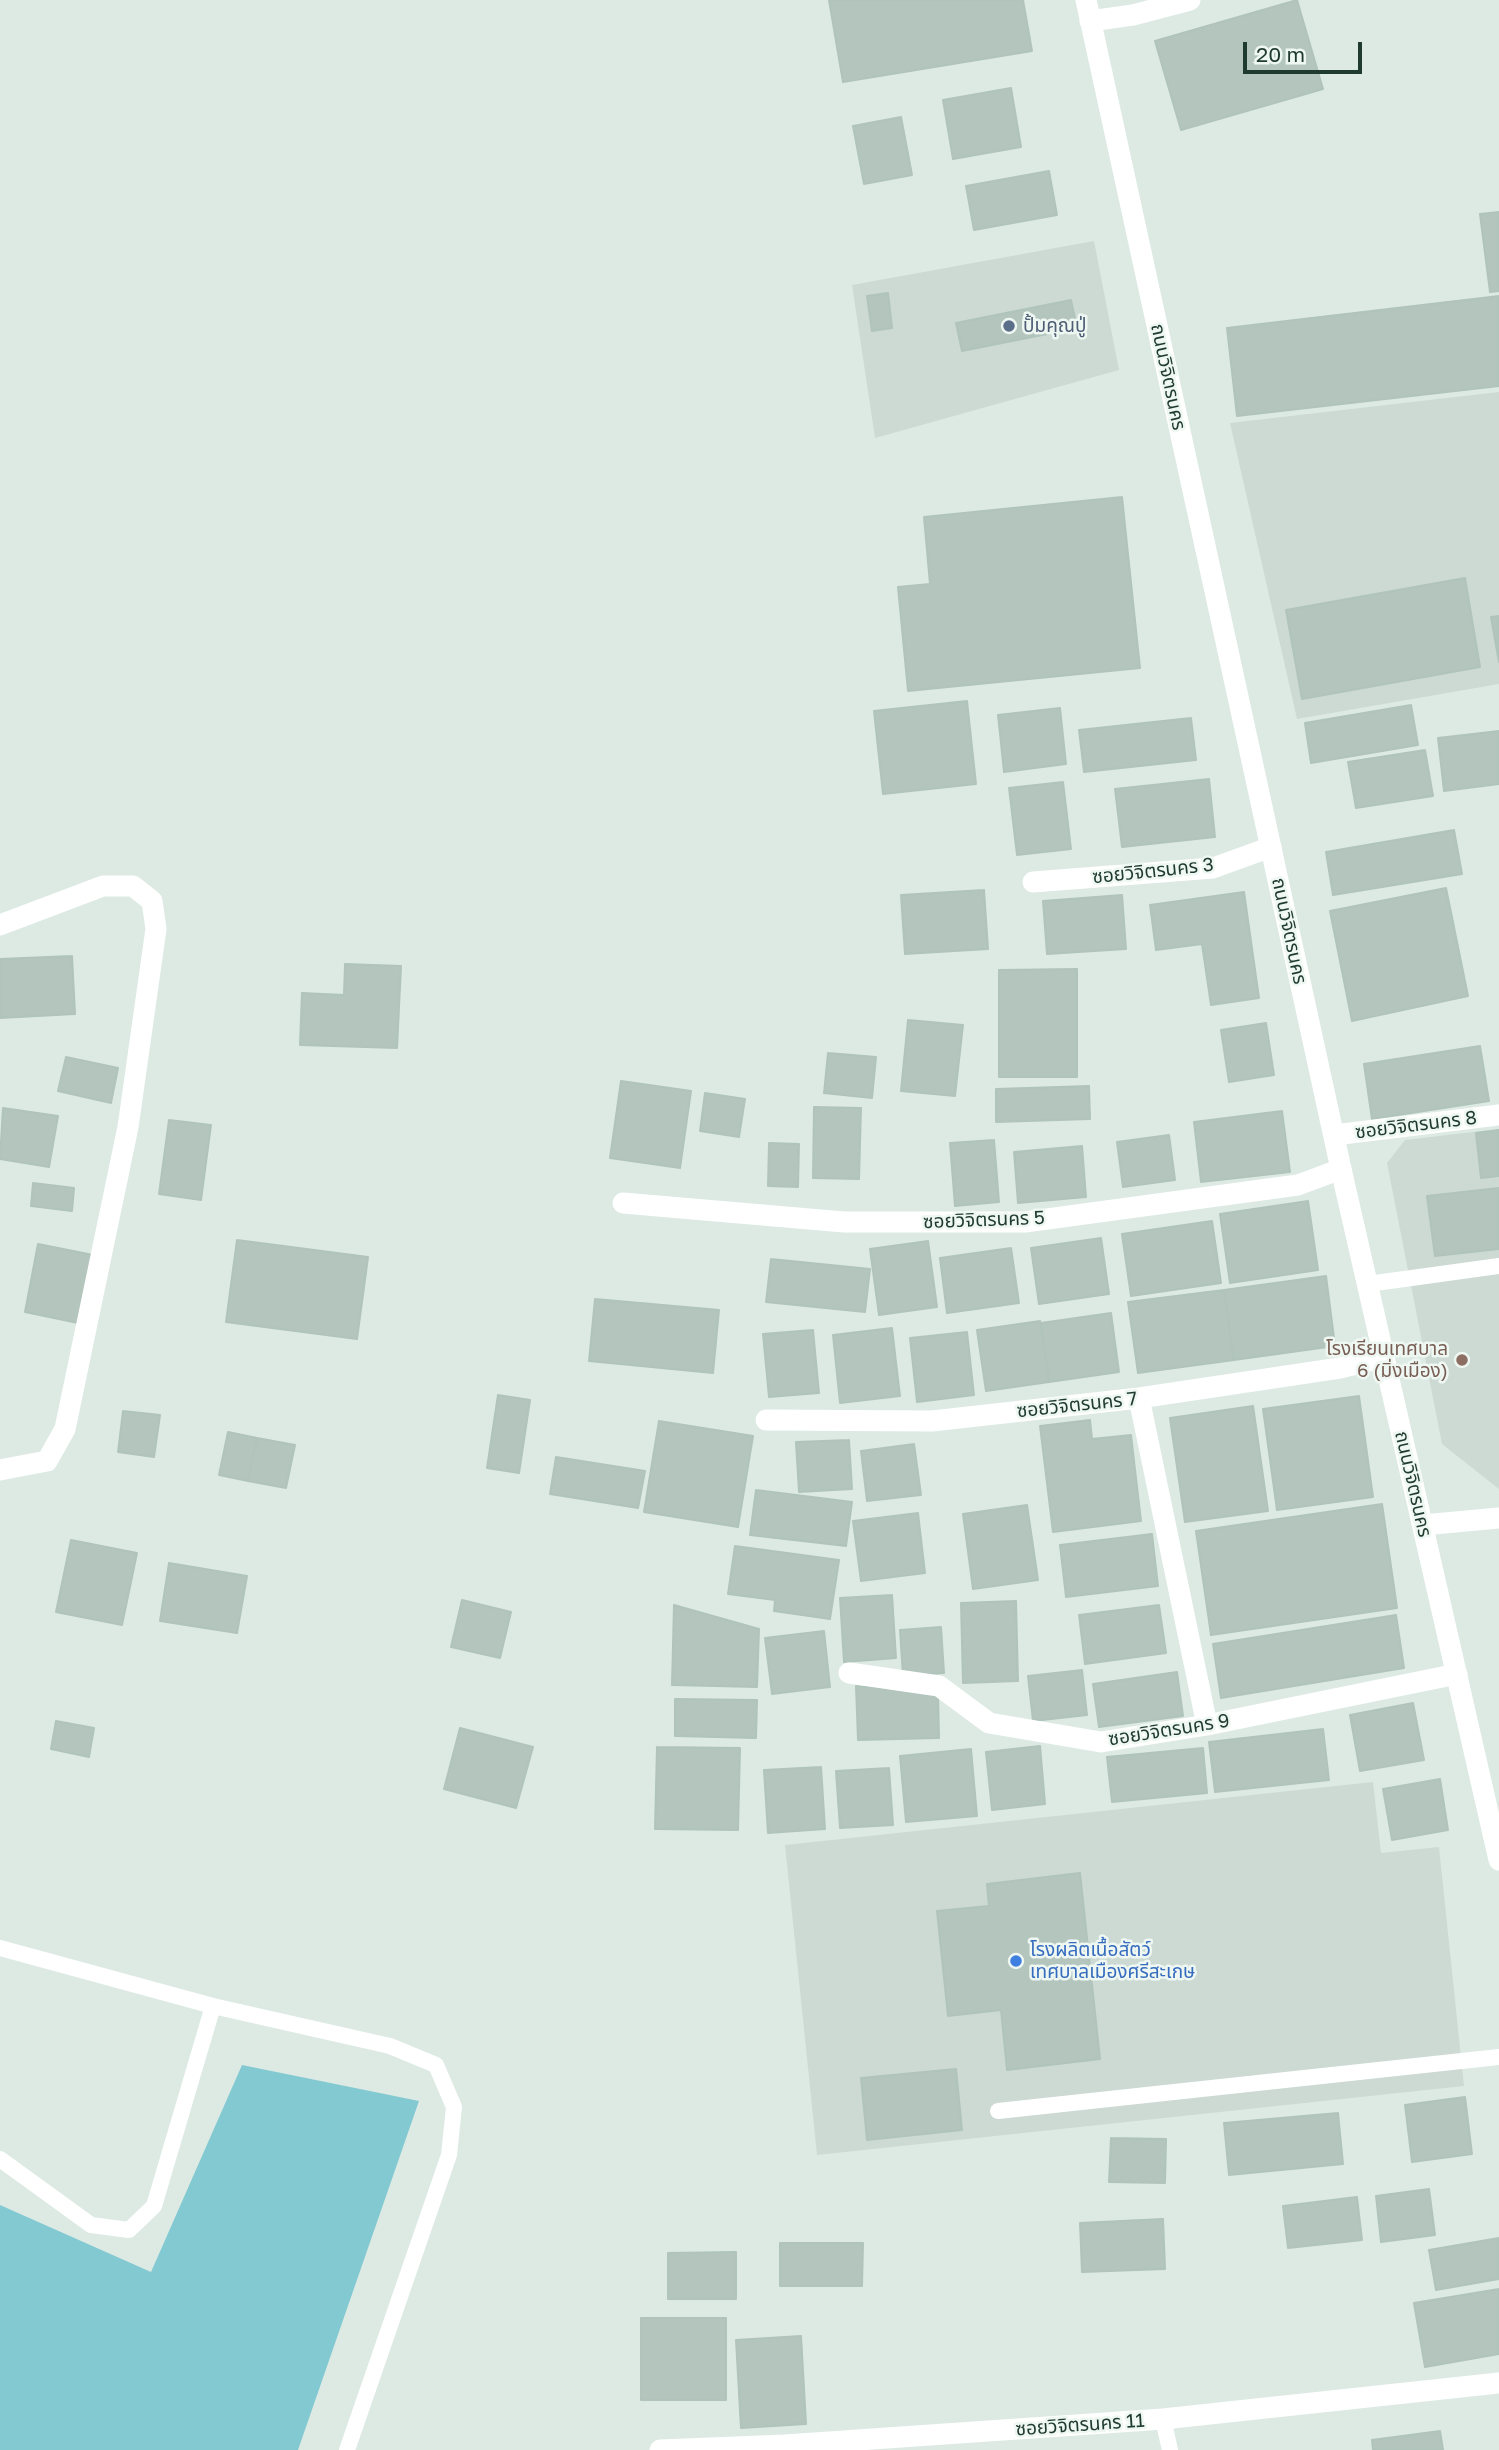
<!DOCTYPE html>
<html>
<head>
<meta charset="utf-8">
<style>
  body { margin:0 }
  #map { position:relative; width:1499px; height:2450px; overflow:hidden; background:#ddeae4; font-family:"Golos Text",sans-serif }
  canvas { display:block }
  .scale { position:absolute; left:1243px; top:42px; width:119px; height:32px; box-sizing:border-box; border:4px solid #1f3a31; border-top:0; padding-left:9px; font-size:21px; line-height:24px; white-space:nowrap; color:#1f3a31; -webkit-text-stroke:5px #eef7f2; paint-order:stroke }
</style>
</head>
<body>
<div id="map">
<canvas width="1499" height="2450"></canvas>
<div class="scale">20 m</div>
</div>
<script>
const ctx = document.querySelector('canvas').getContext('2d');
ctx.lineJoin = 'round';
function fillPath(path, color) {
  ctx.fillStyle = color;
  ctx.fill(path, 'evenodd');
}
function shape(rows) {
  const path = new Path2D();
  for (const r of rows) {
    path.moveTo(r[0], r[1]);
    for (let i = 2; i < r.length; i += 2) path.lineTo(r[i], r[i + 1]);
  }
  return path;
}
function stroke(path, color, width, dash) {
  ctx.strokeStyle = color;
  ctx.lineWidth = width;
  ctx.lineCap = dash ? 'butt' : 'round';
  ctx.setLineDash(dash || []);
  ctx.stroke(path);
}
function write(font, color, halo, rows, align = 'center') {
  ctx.font = font + ' "Golos Text","Noto Sans Thai",sans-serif';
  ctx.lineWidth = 5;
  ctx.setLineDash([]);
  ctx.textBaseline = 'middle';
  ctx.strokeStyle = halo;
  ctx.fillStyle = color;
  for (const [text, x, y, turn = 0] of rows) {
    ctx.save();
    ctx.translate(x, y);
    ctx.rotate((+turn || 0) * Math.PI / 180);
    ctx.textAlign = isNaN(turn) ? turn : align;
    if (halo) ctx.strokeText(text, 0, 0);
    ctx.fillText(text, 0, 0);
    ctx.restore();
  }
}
fillPath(shape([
  [1094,241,1119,370,875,438,852,285],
  [1499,392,1499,684,1297,719,1230,423],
  [1499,1129,1499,1489,1442,1444,1387,1163,1405,1140],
  [1373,1782,1381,1853,1439,1847,1464,2086,817,2155,785,1845]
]), '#ccdad3');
fillPath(shape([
  [242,2065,419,2101,298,2450,0,2450,0,2205,151,2272]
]), '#83c9d2');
const building = shape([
  [829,0,1023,0,1032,51,843,82,829,0],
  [1297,0,1323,89,1181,130,1155,41,1297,0],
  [1011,88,1021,147,953,159,943,100,1011,88],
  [901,117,912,175,864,184,853,126,901,117],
  [1049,171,1057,215,974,230,966,186,1049,171],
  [1499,212,1499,291,1490,292,1480,214,1499,212],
  [888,293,892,328,872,331,867,296,888,293],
  [1499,296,1499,386,1237,416,1227,328,1499,296],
  [1071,300,1077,328,962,351,956,323,1071,300],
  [1122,497,1140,668,908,691,898,587,930,584,924,517,1122,497],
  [1465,578,1480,667,1302,699,1286,610,1465,578],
  [1499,616,1499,662,1491,617,1499,616],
  [967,701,976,784,883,794,874,711,967,701],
  [1411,705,1418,745,1311,763,1305,723,1411,705],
  [1060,708,1066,764,1004,772,998,715,1060,708],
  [1191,718,1196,760,1084,772,1079,730,1191,718],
  [1499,731,1499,784,1444,791,1438,738,1499,731],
  [1425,750,1433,796,1356,808,1348,762,1425,750],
  [1209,779,1215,837,1122,847,1115,789,1209,779],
  [1063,782,1071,849,1017,855,1009,788,1063,782],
  [1454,830,1462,874,1333,895,1326,852,1454,830],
  [1446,888,1468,996,1352,1021,1330,911,1446,888],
  [984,890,988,949,905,954,901,895,984,890],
  [1244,892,1259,998,1211,1005,1202,944,1156,950,1150,905,1244,892],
  [1122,895,1126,949,1047,954,1043,901,1122,895],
  [72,956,75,1014,0,1018,0,959,72,956],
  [345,964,401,966,397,1048,300,1045,302,993,344,995,345,964],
  [1077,969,1077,1077,999,1077,999,970,1077,969],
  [908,1020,963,1025,955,1096,901,1091,908,1020],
  [1266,1023,1274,1075,1229,1082,1221,1030,1266,1023],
  [1480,1046,1489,1101,1372,1119,1364,1064,1480,1046],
  [828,1053,876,1057,872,1098,824,1093,828,1053],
  [66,1057,118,1068,111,1103,58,1091,66,1057],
  [621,1081,691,1091,680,1168,610,1158,621,1081],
  [1089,1086,1090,1119,996,1122,996,1089,1089,1086],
  [705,1093,745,1099,739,1137,700,1131,705,1093],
  [814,1107,861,1108,859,1179,813,1178,814,1107],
  [3,1108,58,1116,49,1167,0,1159,3,1108],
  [1282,1111,1290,1172,1201,1182,1194,1122,1282,1111],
  [169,1120,211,1125,201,1200,159,1194,169,1120],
  [1499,1130,1499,1176,1481,1178,1476,1133,1499,1130],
  [1169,1135,1175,1180,1123,1187,1117,1142,1169,1135],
  [994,1140,999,1202,955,1206,950,1143,994,1140],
  [769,1143,799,1144,798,1187,768,1186,769,1143],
  [1082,1146,1086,1197,1018,1203,1014,1152,1082,1146],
  [33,1183,74,1188,72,1211,31,1206,33,1183],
  [1499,1188,1499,1249,1435,1256,1427,1196,1499,1188],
  [1308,1201,1318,1270,1230,1283,1220,1214,1308,1201],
  [1212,1221,1221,1283,1131,1296,1122,1234,1212,1221],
  [1101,1238,1109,1294,1039,1304,1031,1248,1101,1238],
  [237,1240,368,1257,357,1339,226,1322,237,1240],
  [928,1241,937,1307,879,1315,870,1249,928,1241],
  [38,1244,93,1255,78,1323,25,1312,38,1244],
  [1011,1248,1019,1303,947,1313,940,1258,1011,1248],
  [771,1259,870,1269,865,1312,766,1302,771,1259],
  [1326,1276,1335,1346,1234,1360,1224,1290,1326,1276],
  [1224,1290,1234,1360,1138,1373,1128,1302,1224,1290],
  [595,1299,719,1310,713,1373,589,1361,595,1299],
  [1111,1313,1119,1372,1049,1382,1041,1323,1111,1313],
  [1040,1321,1049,1382,986,1391,977,1330,1040,1321],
  [892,1328,900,1396,840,1403,833,1335,892,1328],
  [813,1330,819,1393,769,1397,763,1334,813,1330],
  [967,1332,974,1395,917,1402,910,1338,967,1332],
  [498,1395,530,1400,519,1473,487,1468,498,1395],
  [1359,1396,1373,1497,1277,1510,1263,1409,1359,1396],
  [1253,1406,1268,1511,1185,1522,1170,1418,1253,1406],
  [123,1411,160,1415,154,1457,118,1452,123,1411],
  [1090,1420,1092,1439,1131,1435,1141,1521,1053,1532,1040,1426,1090,1420],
  [659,1421,753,1436,738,1527,644,1512,659,1421],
  [228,1432,257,1438,248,1481,219,1475,228,1432],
  [257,1438,295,1445,286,1488,248,1481,257,1438],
  [849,1440,852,1489,799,1492,796,1442,849,1440],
  [914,1444,921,1495,867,1501,861,1451,914,1444],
  [556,1457,645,1471,638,1508,550,1494,556,1457],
  [756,1490,852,1502,846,1546,750,1535,756,1490],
  [1382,1504,1397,1608,1211,1635,1196,1531,1382,1504],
  [1027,1505,1038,1580,973,1589,963,1514,1027,1505],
  [918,1513,925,1573,861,1581,853,1521,918,1513],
  [1152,1534,1158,1586,1066,1597,1060,1545,1152,1534],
  [71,1540,137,1553,122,1625,56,1612,71,1540],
  [735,1546,839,1560,830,1619,774,1611,775,1600,728,1594,735,1546],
  [169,1563,247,1576,237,1633,160,1621,169,1563],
  [892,1595,896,1658,844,1662,840,1598,892,1595],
  [462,1600,511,1612,500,1658,451,1647,462,1600],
  [1016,1601,1018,1681,963,1683,961,1603,1016,1601],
  [674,1605,759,1629,757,1687,672,1685,674,1605],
  [1159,1605,1166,1653,1085,1664,1079,1615,1159,1605],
  [1396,1615,1404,1668,1221,1698,1213,1644,1396,1615],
  [941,1627,944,1673,903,1676,900,1630,941,1627],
  [824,1631,830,1687,772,1694,765,1638,824,1631],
  [1082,1670,1087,1715,1033,1721,1028,1676,1082,1670],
  [1177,1672,1183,1716,1099,1727,1093,1684,1177,1672],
  [856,1686,938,1693,939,1738,858,1740,856,1686],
  [675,1699,757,1700,756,1738,675,1736,675,1699],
  [1413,1703,1424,1760,1360,1771,1350,1715,1413,1703],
  [56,1721,94,1728,89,1757,51,1749,56,1721],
  [460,1728,533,1747,516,1808,444,1789,460,1728],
  [1323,1729,1329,1780,1215,1792,1209,1742,1323,1729],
  [1040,1746,1045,1804,992,1810,986,1752,1040,1746],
  [657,1747,740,1748,738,1830,655,1829,657,1747],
  [1203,1748,1207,1793,1112,1802,1107,1757,1203,1748],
  [971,1749,977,1816,906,1822,900,1756,971,1749],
  [821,1767,825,1829,768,1833,764,1770,821,1767],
  [889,1768,893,1825,840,1828,836,1771,889,1768],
  [1440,1779,1448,1830,1392,1840,1383,1789,1440,1779],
  [1080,1873,1100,2059,1007,2070,1001,2010,948,2016,937,1911,989,1906,987,1884,1080,1873],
  [956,2069,962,2130,867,2140,861,2078,956,2069],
  [1465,2097,1472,2154,1412,2162,1405,2105,1465,2097],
  [1338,2113,1343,2164,1229,2175,1224,2123,1338,2113],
  [1111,2138,1166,2139,1165,2183,1109,2182,1111,2138],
  [1429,2189,1435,2235,1381,2242,1376,2196,1429,2189],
  [1357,2197,1362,2240,1288,2248,1283,2206,1357,2197],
  [1163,2219,1165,2269,1082,2272,1080,2223,1163,2219],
  [1499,2238,1499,2279,1436,2290,1429,2250,1499,2238],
  [780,2243,863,2243,862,2286,780,2286,780,2243],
  [736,2252,736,2299,668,2299,668,2253,736,2252],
  [1499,2289,1499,2354,1425,2367,1414,2303,1499,2289],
  [641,2318,726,2318,726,2400,641,2400,641,2318],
  [801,2336,806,2424,741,2428,736,2340,801,2336],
  [1440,2431,1443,2450,1373,2450,1372,2440,1440,2431]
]);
fillPath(building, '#b3c5bd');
stroke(building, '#b0c4bb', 2);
stroke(shape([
  [1368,1284,1499,1266],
  [0,1948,213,2006,390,2046,436,2065,454,2107,449,2155,347,2450],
  [998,2111,1499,2057],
  [0,2159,91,2225,129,2230,154,2206,213,2006],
  [1163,2419,1170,2450]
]), '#fff', 16);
stroke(shape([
  [1090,21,1133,15,1190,0],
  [1033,882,1213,868,1271,847],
  [0,925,103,886,133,886,152,901,156,929,128,1127,65,1429,47,1461,0,1470],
  [1334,1135,1499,1115],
  [623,1203,844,1222,1025,1222,1298,1185,1341,1169],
  [1139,1398,1207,1725],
  [766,1420,932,1421,1139,1398,1340,1368,1384,1357],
  [1423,1525,1499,1518],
  [849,1673,939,1686,989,1723,1101,1742,1207,1725,1457,1674],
  [660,2450,785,2445,1163,2419,1499,2383]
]), '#fff', 21);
stroke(shape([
  [1086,0,1341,1169,1499,1860]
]), '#fff', 21);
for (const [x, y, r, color] of [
  [1009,326,7,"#5c6f8a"],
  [1462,1360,7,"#8d6e63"],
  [1016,1961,7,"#3f7fe0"]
]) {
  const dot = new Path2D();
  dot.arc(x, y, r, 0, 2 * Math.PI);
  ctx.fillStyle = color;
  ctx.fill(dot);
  stroke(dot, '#eef7f2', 2.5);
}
write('19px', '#4e5e75', '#eef7f2', [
  ["ปั้มคุณปู่",1023,326]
], 'left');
write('19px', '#1f3a31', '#eef7f2', [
  ["ถนนวิจิตรนคร",1168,377,78],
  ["ซอยวิจิตรนคร 3",1153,871,-6],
  ["ถนนวิจิตรนคร",1289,931,78],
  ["ซอยวิจิตรนคร 8",1416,1125,-7],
  ["ซอยวิจิตรนคร 5",984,1220,-2],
  ["ซอยวิจิตรนคร 7",1077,1405,-6],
  ["ถนนวิจิตรนคร",1413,1484,77],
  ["ซอยวิจิตรนคร 9",1169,1730,-9],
  ["ซอยวิจิตรนคร 11",1080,2425,-4]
]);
write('19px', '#785e54', '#eef7f2', [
  ["โรงเรียนเทศบาล",1448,1349],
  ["6 (มิ่งเมือง)",1448,1371]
], 'right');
write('19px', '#366cbe', '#eef7f2', [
  ["โรงผลิตเนื้อสัตว์",1030,1950],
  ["เทศบาลเมืองศรีสะเกษ",1030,1972]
], 'left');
</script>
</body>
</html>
